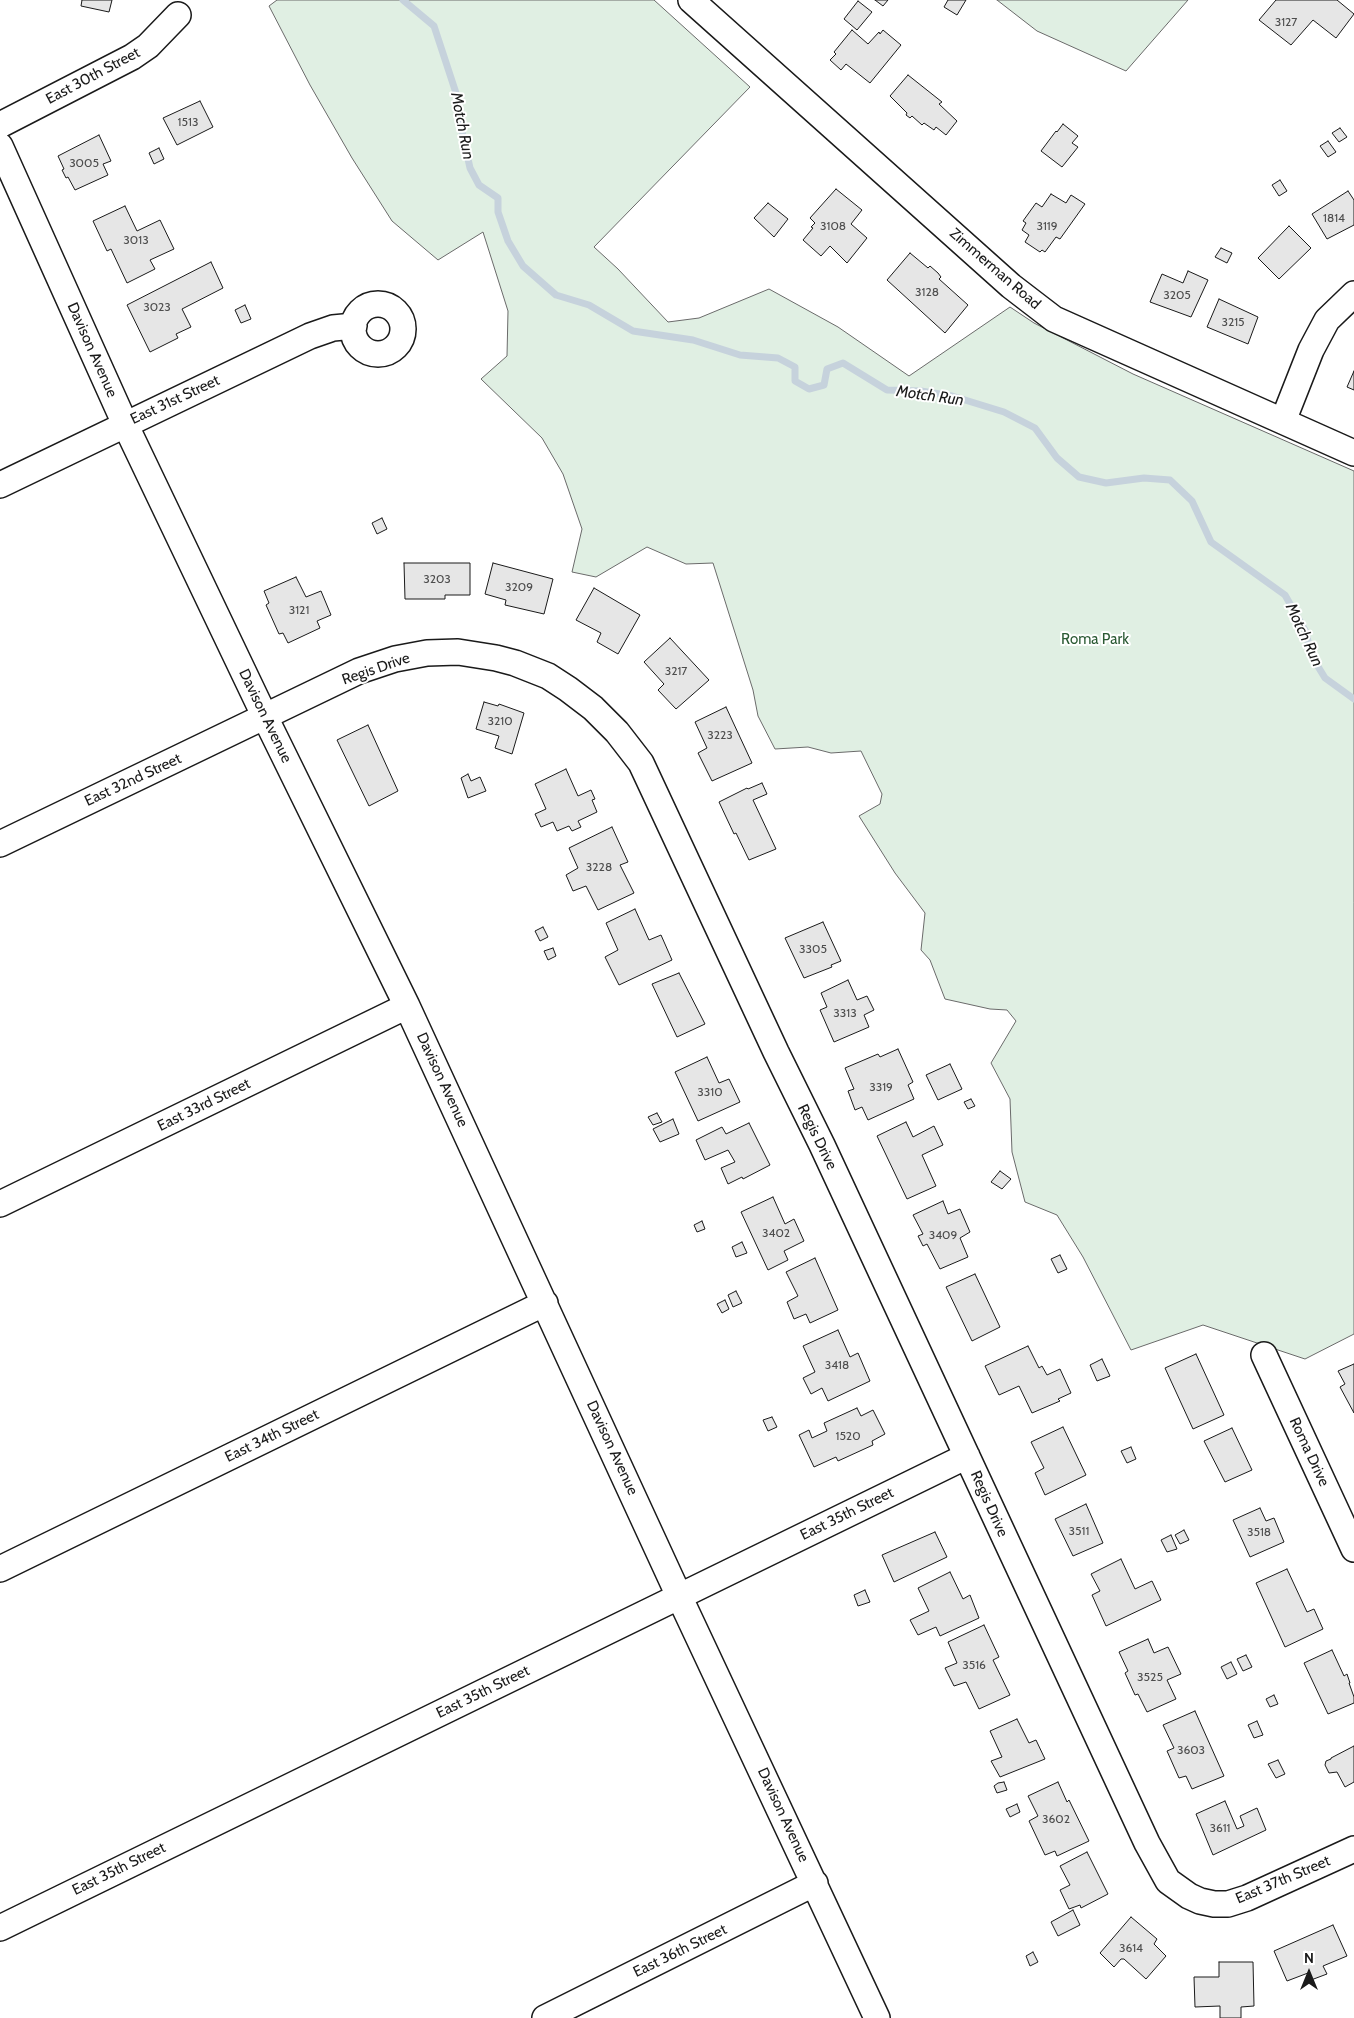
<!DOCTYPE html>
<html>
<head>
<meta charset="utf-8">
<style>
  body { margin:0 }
  #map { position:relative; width:1354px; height:2018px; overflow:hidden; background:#fff; font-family:Cabin,sans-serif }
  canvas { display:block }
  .north { position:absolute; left:1284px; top:1948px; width:50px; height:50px; -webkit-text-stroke:4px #fff; paint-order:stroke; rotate:0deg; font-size:14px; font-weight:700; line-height:20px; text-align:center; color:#1a1a1a }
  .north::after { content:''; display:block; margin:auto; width:18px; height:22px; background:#1a1a1a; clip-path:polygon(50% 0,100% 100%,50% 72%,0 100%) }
</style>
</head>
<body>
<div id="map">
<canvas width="1354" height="2018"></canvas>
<div class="north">N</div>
</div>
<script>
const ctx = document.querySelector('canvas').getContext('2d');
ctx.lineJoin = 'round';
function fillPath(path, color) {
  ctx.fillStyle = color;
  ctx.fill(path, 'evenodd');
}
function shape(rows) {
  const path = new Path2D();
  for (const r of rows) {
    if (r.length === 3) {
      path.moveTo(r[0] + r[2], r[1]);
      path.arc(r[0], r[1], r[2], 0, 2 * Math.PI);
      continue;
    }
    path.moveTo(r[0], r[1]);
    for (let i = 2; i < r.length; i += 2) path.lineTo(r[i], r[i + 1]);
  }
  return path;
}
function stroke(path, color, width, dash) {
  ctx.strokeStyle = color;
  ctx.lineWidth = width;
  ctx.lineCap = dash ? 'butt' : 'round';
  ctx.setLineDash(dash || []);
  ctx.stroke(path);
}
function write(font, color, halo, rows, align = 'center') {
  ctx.font = font + ' Cabin,sans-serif';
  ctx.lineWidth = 4;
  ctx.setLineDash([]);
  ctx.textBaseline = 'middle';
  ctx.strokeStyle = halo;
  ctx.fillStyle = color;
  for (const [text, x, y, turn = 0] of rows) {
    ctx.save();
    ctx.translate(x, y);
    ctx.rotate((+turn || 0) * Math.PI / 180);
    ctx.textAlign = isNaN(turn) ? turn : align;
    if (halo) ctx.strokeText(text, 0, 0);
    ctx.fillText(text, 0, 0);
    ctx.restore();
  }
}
const green = shape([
  [277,0,654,0,750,87,594,247,618,269,668,322,699,318,769,289,838,327,909,376,1010,307,1034,323,1133,374,1354,471,1354,1334,1305,1359,1203,1325,1131,1350,1083,1257,1057,1215,1025,1202,1012,1152,1010,1099,991,1063,1016,1021,1007,1010,990,1009,945,999,930,960,921,950,925,913,895,873,859,816,880,804,882,794,861,751,831,753,808,747,775,749,758,716,753,690,713,563,686,564,647,547,596,577,572,572,582,529,563,474,542,438,481,379,507,356,508,311,483,232,438,260,392,221,352,158,310,85,269,6,277,0],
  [997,0,1188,0,1126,71,1037,31,997,0]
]);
fillPath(green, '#e0efe3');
stroke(green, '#6a6a6a', 1);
stroke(shape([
  [403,0,434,26,456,93,459,118,470,168,479,185,498,198,498,212,508,241,523,266,556,295,589,305,633,331,693,340,740,355,778,358,795,367,795,381,809,389,824,385,827,369,843,363,887,390,921,391,952,396,1004,412,1035,428,1057,458,1079,477,1106,483,1144,478,1170,480,1192,501,1211,542,1285,595,1306,632,1311,655,1325,678,1354,699]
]), '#c6d2dc', 7);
const building = shape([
  [82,0,112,0,109,12,81,6,82,0],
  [875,0,888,0,883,6,875,0],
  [948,0,966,0,957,15,944,7,948,0],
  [1276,0,1337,0,1354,14,1336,38,1313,20,1291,45,1259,20,1276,0],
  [858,1,872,12,857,30,844,19,858,1],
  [852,30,868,44,879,32,880,34,883,30,901,45,870,83,846,64,841,70,830,60,836,54,834,52,852,30],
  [908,75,942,102,939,104,957,121,946,135,936,127,934,130,924,123,922,125,912,116,910,118,906,115,907,113,890,96,908,75],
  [200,101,213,127,177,145,163,118,200,101],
  [1063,124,1078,136,1072,143,1078,147,1062,167,1041,151,1056,131,1057,132,1063,124],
  [1340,128,1347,137,1339,142,1332,133,1340,128],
  [99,135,111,161,103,164,108,175,75,190,68,177,66,178,62,170,64,169,58,156,99,135],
  [1328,141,1336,152,1328,157,1320,146,1328,141],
  [159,148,164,159,154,164,149,153,159,148],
  [1280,180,1287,191,1279,196,1272,185,1280,180],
  [836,189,862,210,851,224,867,238,847,263,830,246,821,256,803,240,813,228,811,227,815,223,810,218,836,189],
  [1348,191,1354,200,1354,225,1327,239,1312,214,1348,191],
  [1051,194,1066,203,1071,195,1085,204,1060,239,1056,237,1045,252,1042,250,1040,252,1025,242,1029,235,1022,230,1026,223,1023,221,1036,203,1042,207,1051,194],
  [768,203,788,219,774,237,754,218,768,203],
  [125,206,137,231,160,220,174,249,150,260,155,269,127,283,111,249,107,251,93,221,125,206],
  [1289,226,1311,248,1279,279,1258,258,1289,226],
  [1221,248,1232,253,1227,263,1215,257,1221,248],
  [910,253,928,268,930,266,938,273,941,277,939,279,968,305,945,333,887,280,910,253],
  [211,262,223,288,182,309,191,327,176,334,178,338,150,352,127,305,211,262],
  [1188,271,1208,280,1191,317,1150,302,1162,274,1183,283,1188,271],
  [1219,299,1258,317,1248,344,1207,327,1219,299],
  [245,305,251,319,241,323,235,310,245,305],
  [1354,371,1354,390,1347,387,1354,371],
  [382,518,387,529,377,534,372,523,382,518],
  [404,563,470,563,470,595,445,595,445,599,405,599,404,563],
  [493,563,553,579,544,614,505,605,506,600,485,594,493,563],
  [296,577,306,597,321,591,331,615,317,621,320,628,288,643,283,633,279,634,266,605,269,603,264,591,296,577],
  [594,588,640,615,618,654,597,642,601,633,576,620,594,588],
  [670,638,709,680,676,709,658,690,664,684,644,662,670,638],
  [484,702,498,706,499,704,524,713,512,754,495,748,499,736,476,729,484,702],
  [726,707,752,763,712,781,698,753,707,748,695,722,726,707],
  [368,725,398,791,369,806,337,740,368,725],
  [566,769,578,796,591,790,595,799,592,800,597,812,578,821,581,827,572,831,569,826,557,831,553,822,541,827,535,814,546,809,535,784,566,769],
  [468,774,471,781,480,777,486,791,468,798,461,778,468,774],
  [762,783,767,794,753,800,776,849,749,860,736,833,734,834,719,802,747,788,748,789,762,783],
  [612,827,628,862,620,865,634,893,598,910,586,886,573,891,566,875,578,868,569,848,612,827],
  [635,909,649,940,661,935,672,960,619,985,605,957,618,950,606,923,635,909],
  [823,922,841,961,831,965,832,967,804,978,785,938,823,922],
  [543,927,548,937,540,941,535,931,543,927],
  [553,948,556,956,548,960,544,951,553,948],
  [679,973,705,1024,677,1037,652,984,679,973],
  [848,980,857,1000,867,996,874,1010,864,1015,869,1027,834,1042,820,1010,827,1007,821,993,848,980],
  [898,1049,913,1082,908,1085,914,1099,868,1120,862,1107,855,1110,848,1091,854,1089,845,1068,878,1054,880,1057,898,1049],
  [707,1057,719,1083,729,1079,740,1102,698,1121,675,1072,707,1057],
  [950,1064,962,1089,938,1100,926,1075,950,1064],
  [971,1099,975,1106,968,1109,964,1102,971,1099],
  [657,1113,662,1122,653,1125,648,1117,657,1113],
  [673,1119,679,1134,660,1142,653,1129,673,1119],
  [906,1122,913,1137,934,1126,943,1145,922,1155,936,1186,907,1199,877,1136,906,1122],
  [749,1123,770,1165,743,1179,742,1177,728,1184,721,1168,735,1162,728,1150,705,1160,696,1140,722,1127,726,1134,749,1123],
  [1000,1171,1011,1179,1002,1189,991,1182,1000,1171],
  [773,1197,785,1224,794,1219,804,1241,784,1251,788,1260,768,1270,741,1212,773,1197],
  [943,1201,948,1214,960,1209,970,1232,960,1238,968,1257,940,1269,927,1244,923,1246,918,1236,923,1234,913,1215,943,1201],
  [702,1221,705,1229,697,1232,694,1225,702,1221],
  [742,1242,747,1253,736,1257,732,1247,742,1242],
  [1060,1255,1067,1269,1058,1273,1051,1259,1060,1255],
  [815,1258,838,1310,810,1323,806,1314,794,1319,787,1302,798,1296,786,1272,815,1258],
  [975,1274,1000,1327,972,1341,946,1287,975,1274],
  [736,1291,742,1303,733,1307,728,1295,736,1291],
  [725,1300,729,1309,722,1313,717,1304,725,1300],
  [838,1330,850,1357,858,1353,870,1381,828,1401,822,1388,811,1394,803,1378,815,1372,803,1346,838,1330],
  [1028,1346,1039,1368,1042,1366,1047,1375,1060,1369,1071,1393,1058,1399,1060,1401,1032,1413,1019,1386,999,1395,985,1366,1028,1346],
  [1196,1354,1224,1415,1193,1429,1165,1368,1196,1354],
  [1102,1359,1110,1376,1097,1381,1090,1365,1102,1359],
  [1354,1364,1354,1413,1340,1387,1345,1384,1338,1371,1354,1364],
  [857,1408,861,1416,873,1410,885,1434,872,1441,873,1445,838,1461,836,1457,814,1467,799,1435,809,1430,812,1438,827,1431,824,1423,857,1408],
  [772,1417,777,1427,768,1431,763,1420,772,1417],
  [1063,1427,1086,1475,1045,1495,1035,1473,1044,1468,1031,1442,1063,1427],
  [1232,1428,1252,1470,1225,1482,1204,1441,1232,1428],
  [1131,1447,1136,1459,1127,1463,1121,1451,1131,1447],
  [1086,1504,1103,1543,1073,1556,1055,1519,1086,1504],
  [1260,1508,1266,1521,1274,1518,1284,1542,1250,1557,1233,1520,1260,1508],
  [1184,1530,1189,1540,1180,1544,1175,1535,1184,1530],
  [935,1532,947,1557,894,1582,882,1555,935,1532],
  [1171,1535,1177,1549,1167,1552,1161,1540,1171,1535],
  [1121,1559,1135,1589,1152,1581,1161,1600,1106,1626,1092,1595,1100,1591,1091,1574,1121,1559],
  [1287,1569,1307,1612,1314,1609,1323,1629,1285,1647,1256,1583,1287,1569],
  [950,1572,963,1599,970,1595,979,1618,940,1636,936,1627,918,1635,910,1620,929,1611,918,1588,950,1572],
  [865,1590,870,1602,858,1606,854,1595,865,1590],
  [984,1625,999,1657,993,1660,1010,1695,979,1709,966,1682,954,1686,945,1668,957,1663,948,1642,984,1625],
  [1148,1639,1154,1653,1168,1647,1181,1674,1167,1680,1176,1699,1147,1712,1138,1694,1135,1695,1125,1673,1128,1671,1119,1652,1148,1639],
  [1332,1650,1344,1676,1347,1674,1350,1683,1349,1683,1354,1697,1354,1703,1328,1714,1304,1663,1332,1650],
  [1246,1655,1252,1667,1243,1671,1237,1659,1246,1655],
  [1231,1662,1237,1674,1227,1679,1221,1667,1231,1662],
  [1274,1695,1278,1704,1270,1707,1266,1699,1274,1695],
  [1195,1711,1224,1776,1192,1789,1186,1776,1179,1778,1167,1751,1174,1748,1163,1725,1195,1711],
  [1017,1719,1029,1743,1036,1740,1045,1759,1000,1777,991,1761,1002,1757,990,1731,1017,1719],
  [1257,1721,1263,1735,1254,1738,1248,1725,1257,1721],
  [1354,1746,1354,1782,1345,1787,1337,1772,1329,1773,1325,1765,1326,1761,1331,1759,1331,1758,1354,1746],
  [1278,1760,1285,1774,1276,1778,1268,1764,1278,1760],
  [1004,1782,1007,1790,997,1793,994,1786,998,1783,1004,1782],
  [1058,1782,1067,1802,1069,1800,1089,1841,1057,1856,1055,1851,1045,1855,1029,1821,1038,1816,1028,1796,1058,1782],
  [1225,1801,1237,1829,1244,1826,1240,1816,1257,1808,1266,1830,1213,1855,1196,1814,1225,1801],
  [1017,1804,1020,1812,1010,1817,1006,1809,1017,1804],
  [1087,1852,1108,1894,1081,1908,1080,1905,1069,1909,1060,1890,1070,1885,1060,1866,1087,1852],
  [1073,1910,1080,1925,1058,1936,1051,1922,1073,1910],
  [1131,1917,1157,1939,1154,1944,1166,1956,1146,1979,1124,1959,1121,1959,1114,1967,1100,1953,1131,1917],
  [1333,1925,1347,1956,1323,1966,1327,1974,1311,1980,1308,1973,1287,1981,1274,1951,1333,1925],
  [1033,1952,1038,1962,1030,1966,1026,1956,1033,1952],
  [1219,1962,1253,1962,1254,2006,1241,2007,1241,2018,1220,2018,1220,2006,1195,2007,1194,1977,1219,1977,1219,1962]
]);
fillPath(building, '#e6e6e6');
stroke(building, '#1a1a1a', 1);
const minor = shape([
  [691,0,1011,286,1054,319,1354,453],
  [0,125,132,57,148,46,178,15],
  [0,146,125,424,265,717,407,1006,679,1596,877,2018],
  [378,329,25],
  [1283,421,1311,350,1327,320,1354,294],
  [0,485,310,336,333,328,354,326],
  [0,844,359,671,395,659,427,653,458,652,496,658,515,663,548,676,568,689,593,708,617,732,641,763,776,1052,822,1145,1147,1843,1168,1881,1189,1896,1200,1901,1214,1904,1228,1904,1247,1898,1354,1849],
  [0,1204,407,1006],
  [1264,1355,1354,1549],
  [0,1569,545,1303],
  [0,1928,967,1456],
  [545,2018,815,1883]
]);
stroke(minor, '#1a1a1a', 28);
stroke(minor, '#fff', 25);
write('12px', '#4d4d4d', null, [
  ["3127",1286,22],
  ["1513",188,122],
  ["3005",84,163],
  ["1814",1334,218],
  ["3108",833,226],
  ["3119",1047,226],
  ["3013",136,240],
  ["3128",927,292],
  ["3205",1177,295],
  ["3023",157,307],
  ["3215",1233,322],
  ["3203",437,579],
  ["3209",519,587],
  ["3121",299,610],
  ["3217",676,671],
  ["3210",500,721],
  ["3223",720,735],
  ["3228",599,867],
  ["3305",813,949],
  ["3313",845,1013],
  ["3319",881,1087],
  ["3310",710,1092],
  ["3402",776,1233],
  ["3409",943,1235],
  ["3418",837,1365],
  ["1520",848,1436],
  ["3511",1079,1531],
  ["3518",1259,1532],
  ["3516",974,1665],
  ["3525",1150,1677],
  ["3603",1191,1750],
  ["3602",1056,1819],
  ["3611",1220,1828],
  ["3614",1131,1948]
]);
write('15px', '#1a1a1a', '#fff', [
  ["East 30th Street",93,76,-28],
  ["Zimmerman Road",995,269,41],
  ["Davison Avenue",92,350,66],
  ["East 31st Street",175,400,-25],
  ["Regis Drive",376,669,-19],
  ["Davison Avenue",265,716,64],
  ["East 32nd Street",133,780,-25],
  ["Davison Avenue",442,1080,65],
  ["East 33rd Street",204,1105,-26],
  ["Regis Drive",817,1137,64],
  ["East 34th Street",272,1436,-26],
  ["Davison Avenue",612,1448,65],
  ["Roma Drive",1309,1452,65],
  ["Regis Drive",989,1504,66],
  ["East 35th Street",847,1514,-26],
  ["East 35th Street",483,1692,-26],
  ["Davison Avenue",783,1815,65],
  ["East 35th Street",119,1869,-26],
  ["East 37th Street",1283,1880,-23],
  ["East 36th Street",680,1951,-26]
]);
write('15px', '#2b5a34', '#fff', [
  ["Roma Park",1095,640]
]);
write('italic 16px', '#1a1a1a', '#fff', [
  ["Motch Run",462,126,79],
  ["Motch Run",930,396,8],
  ["Motch Run",1304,635,65]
]);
</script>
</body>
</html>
